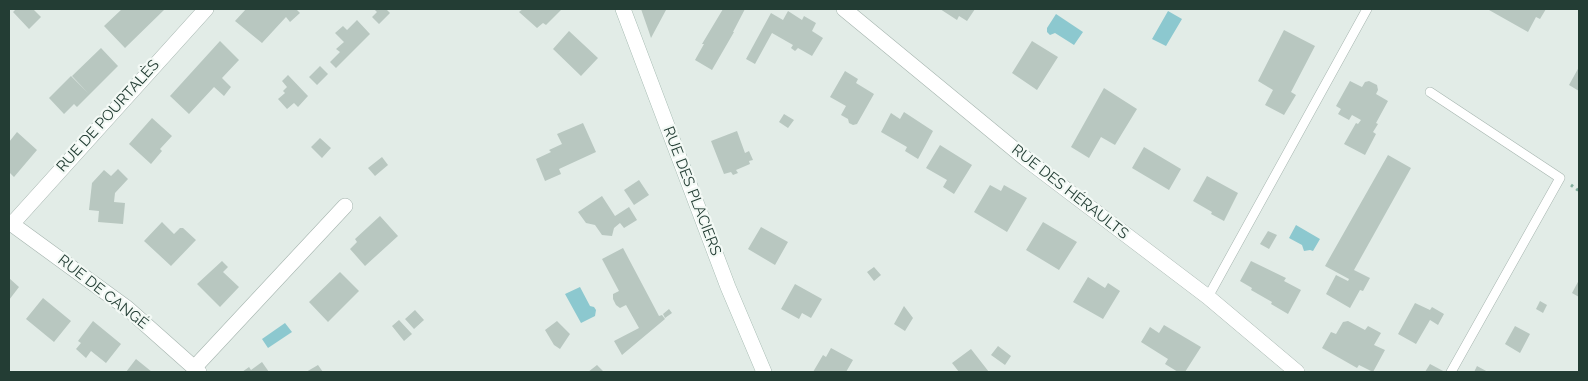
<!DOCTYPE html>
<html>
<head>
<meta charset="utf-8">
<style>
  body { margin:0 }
  #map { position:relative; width:1588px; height:381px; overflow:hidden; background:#e2ece7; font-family:Raleway,sans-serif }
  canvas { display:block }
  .frame { position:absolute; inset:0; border:10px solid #233d34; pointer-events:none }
</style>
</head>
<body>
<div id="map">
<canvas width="1588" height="381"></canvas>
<div class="frame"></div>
</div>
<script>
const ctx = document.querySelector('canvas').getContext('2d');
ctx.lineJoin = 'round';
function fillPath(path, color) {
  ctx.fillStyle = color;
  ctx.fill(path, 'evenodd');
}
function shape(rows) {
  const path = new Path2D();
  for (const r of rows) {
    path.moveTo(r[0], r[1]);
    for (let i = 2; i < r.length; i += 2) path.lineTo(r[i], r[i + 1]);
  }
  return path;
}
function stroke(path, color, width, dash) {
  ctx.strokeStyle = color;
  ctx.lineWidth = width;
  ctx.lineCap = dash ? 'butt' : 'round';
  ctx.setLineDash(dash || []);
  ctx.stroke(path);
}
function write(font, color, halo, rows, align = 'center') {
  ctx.font = font + ' Raleway,sans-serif';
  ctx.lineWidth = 4.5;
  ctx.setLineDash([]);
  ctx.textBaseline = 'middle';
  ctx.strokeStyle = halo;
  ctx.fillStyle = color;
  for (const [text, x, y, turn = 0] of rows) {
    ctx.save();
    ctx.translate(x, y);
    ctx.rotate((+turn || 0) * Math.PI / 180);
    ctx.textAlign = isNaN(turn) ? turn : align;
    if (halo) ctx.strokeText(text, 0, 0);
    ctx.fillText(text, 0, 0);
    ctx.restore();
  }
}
fillPath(shape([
  [1168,11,1182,19,1166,46,1152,39],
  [1056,14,1083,32,1074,45,1055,33,1050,35,1047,32,1047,28],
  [1296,225,1320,239,1313,251,1310,250,1304,251,1302,245,1289,238],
  [580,287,590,306,594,307,596,310,595,316,581,323,565,294],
  [285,323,292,332,268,348,262,339]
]), '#8cc8cf');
fillPath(shape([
  [16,9,33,9,41,17,29,29,13,12],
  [122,9,165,9,125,48,104,26],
  [246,9,296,9,300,13,290,22,286,17,262,43,235,21],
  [374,9,386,9,390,13,379,24,372,17,377,12],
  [523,9,562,9,546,25,543,23,537,28,519,12],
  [641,9,666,10,651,38,649,32],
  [723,9,745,9,733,32,734,32,712,70,695,60,704,44,702,44],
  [940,9,975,9,967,21,959,16,957,20],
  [1490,9,1546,9,1540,19,1536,17,1528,32,1489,10],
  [788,11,802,20,804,16,816,23,812,31,823,38,812,56,798,48,795,51,791,48,793,45,772,33,755,64,746,59,771,13,783,20],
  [357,20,370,34,336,68,330,62,340,52,336,49,344,42,335,33,343,26,347,30],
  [1284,30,1315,46,1291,92,1296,95,1284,115,1265,105,1273,90,1258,81],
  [569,31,598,58,581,76,553,49],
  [220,41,239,60,222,78,231,87,224,96,214,87,189,114,170,96],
  [1032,41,1058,57,1037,90,1012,73],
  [101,48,118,66,77,107,74,104,64,114,49,98,71,76,88,93,72,76],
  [320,66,328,74,317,85,309,77],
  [1579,67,1579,91,1569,85],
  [845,71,858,79,856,83,874,94,857,124,853,125,849,123,848,119,841,115,846,106,830,97],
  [288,75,308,96,298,107,294,103,287,109,278,99,285,93,283,91,287,87,282,81],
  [1350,81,1362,87,1365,82,1369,81,1377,85,1378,90,1376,94,1388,101,1376,123,1378,124,1373,132,1376,134,1365,155,1344,144,1356,123,1358,124,1361,120,1352,115,1349,120,1338,114,1341,109,1336,106],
  [1104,88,1137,109,1115,145,1101,137,1089,158,1071,147],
  [904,112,933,131,918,159,905,151,907,147,881,132,891,113,900,119],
  [784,114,794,120,788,128,779,122],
  [152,118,172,136,160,149,162,151,151,164,129,144],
  [583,123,596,152,559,169,561,174,545,181,536,159,551,152,549,150,562,144,557,134],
  [737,131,745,153,749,151,753,160,749,161,750,164,736,170,738,173,733,175,731,172,724,174,711,141],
  [17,132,37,150,14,177,9,172,9,142],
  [320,138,331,148,322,158,311,147],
  [940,145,972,165,954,194,943,187,947,180,926,168],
  [1144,147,1181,169,1169,190,1132,168],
  [1388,155,1411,168,1354,270,1370,278,1363,291,1360,290,1350,308,1326,294,1336,275,1348,281,1349,279,1325,266],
  [382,157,388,165,375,176,368,168],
  [118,169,128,179,115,193,114,202,125,203,123,224,98,222,99,211,89,210,92,183,104,170,111,176],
  [1207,176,1238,193,1224,221,1211,214,1212,212,1193,201],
  [639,180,649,195,634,205,624,190],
  [990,185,1001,191,1004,185,1027,198,1007,232,974,212],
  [602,196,615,216,629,207,637,220,624,228,620,223,614,228,612,236,602,235,595,225,586,223,578,212],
  [380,216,398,236,365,266,350,249,357,242,355,239],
  [162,222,174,234,180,228,183,228,196,240,171,266,144,241],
  [1043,222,1077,242,1059,270,1026,250],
  [761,227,788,242,775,265,748,249],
  [1268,231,1277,235,1269,249,1260,244],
  [623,248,659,316,662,315,665,319,622,355,614,341,639,328,626,305,620,308,616,305,613,299,613,294,619,291,602,259],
  [222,261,228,267,223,272,239,287,220,307,197,284],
  [1251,261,1286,278,1284,281,1301,290,1288,314,1271,304,1272,302,1251,290,1252,288,1240,281],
  [874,267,881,275,874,281,867,272],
  [340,272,359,291,328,322,309,302],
  [1088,277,1105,288,1108,283,1120,291,1103,319,1073,302],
  [9,278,19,287,9,300],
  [1579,280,1579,297,1572,293],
  [795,284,822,299,811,318,802,313,799,319,781,309],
  [43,298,71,321,54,342,26,319],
  [1540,301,1547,305,1543,313,1536,309],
  [1415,303,1430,310,1432,307,1444,314,1438,325,1430,320,1416,344,1398,334],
  [904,306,913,318,905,331,894,324],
  [669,309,672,313,665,318,663,314],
  [415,310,424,320,414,329,405,319],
  [399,320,412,334,404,341,392,326],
  [93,321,121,344,106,363,91,351,86,358,76,349,81,343,78,341],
  [557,321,570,334,560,349,554,345,545,330],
  [1348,321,1365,330,1368,326,1381,333,1374,345,1385,350,1373,372,1359,365,1357,368,1322,348,1331,332,1336,334,1343,322],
  [1164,325,1201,347,1185,372,1178,372,1165,364,1168,359,1141,342,1150,327,1159,333],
  [1515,326,1530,334,1520,353,1505,344],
  [998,346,1011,356,1005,365,991,355],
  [831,348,853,360,846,372,813,372,823,355,826,357],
  [971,349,989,372,959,372,952,363],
  [136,359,152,372,126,372],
  [262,362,269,372,242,372,249,367,251,370],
  [1430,364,1445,372,1425,372],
  [318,365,323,372,306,372],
  [597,365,603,371,602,372,588,372],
  [1477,366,1488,372,1474,372]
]), '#b8c7c0');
const lane = shape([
  [1430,92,1560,178,1451,372],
  [1208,297,1367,9]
]);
const street = shape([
  [844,9,1026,159,1208,297,1297,372],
  [9,222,127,308,199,372],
  [12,224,206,9],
  [194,368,345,206]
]);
const secondary = shape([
  [623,9,728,287,764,372]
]);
stroke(lane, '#a5b4ae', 10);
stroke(street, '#a5b4ae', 16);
stroke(secondary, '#a1b7ae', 16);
stroke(shape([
  [1571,185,1579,191]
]), '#84af9f', 3, [2.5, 4]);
stroke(lane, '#fff', 9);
stroke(street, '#fff', 15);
stroke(secondary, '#fff', 15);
write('15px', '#233d34', '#f3f9f5', [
  ["RUE DE POURTALÈS",108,116,-48],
  ["RUE DES PLACIERS",692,191,69],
  ["RUE DES HÉRAULTS",1070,192,38],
  ["RUE DE CANGÉ",103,292,38]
]);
</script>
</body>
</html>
